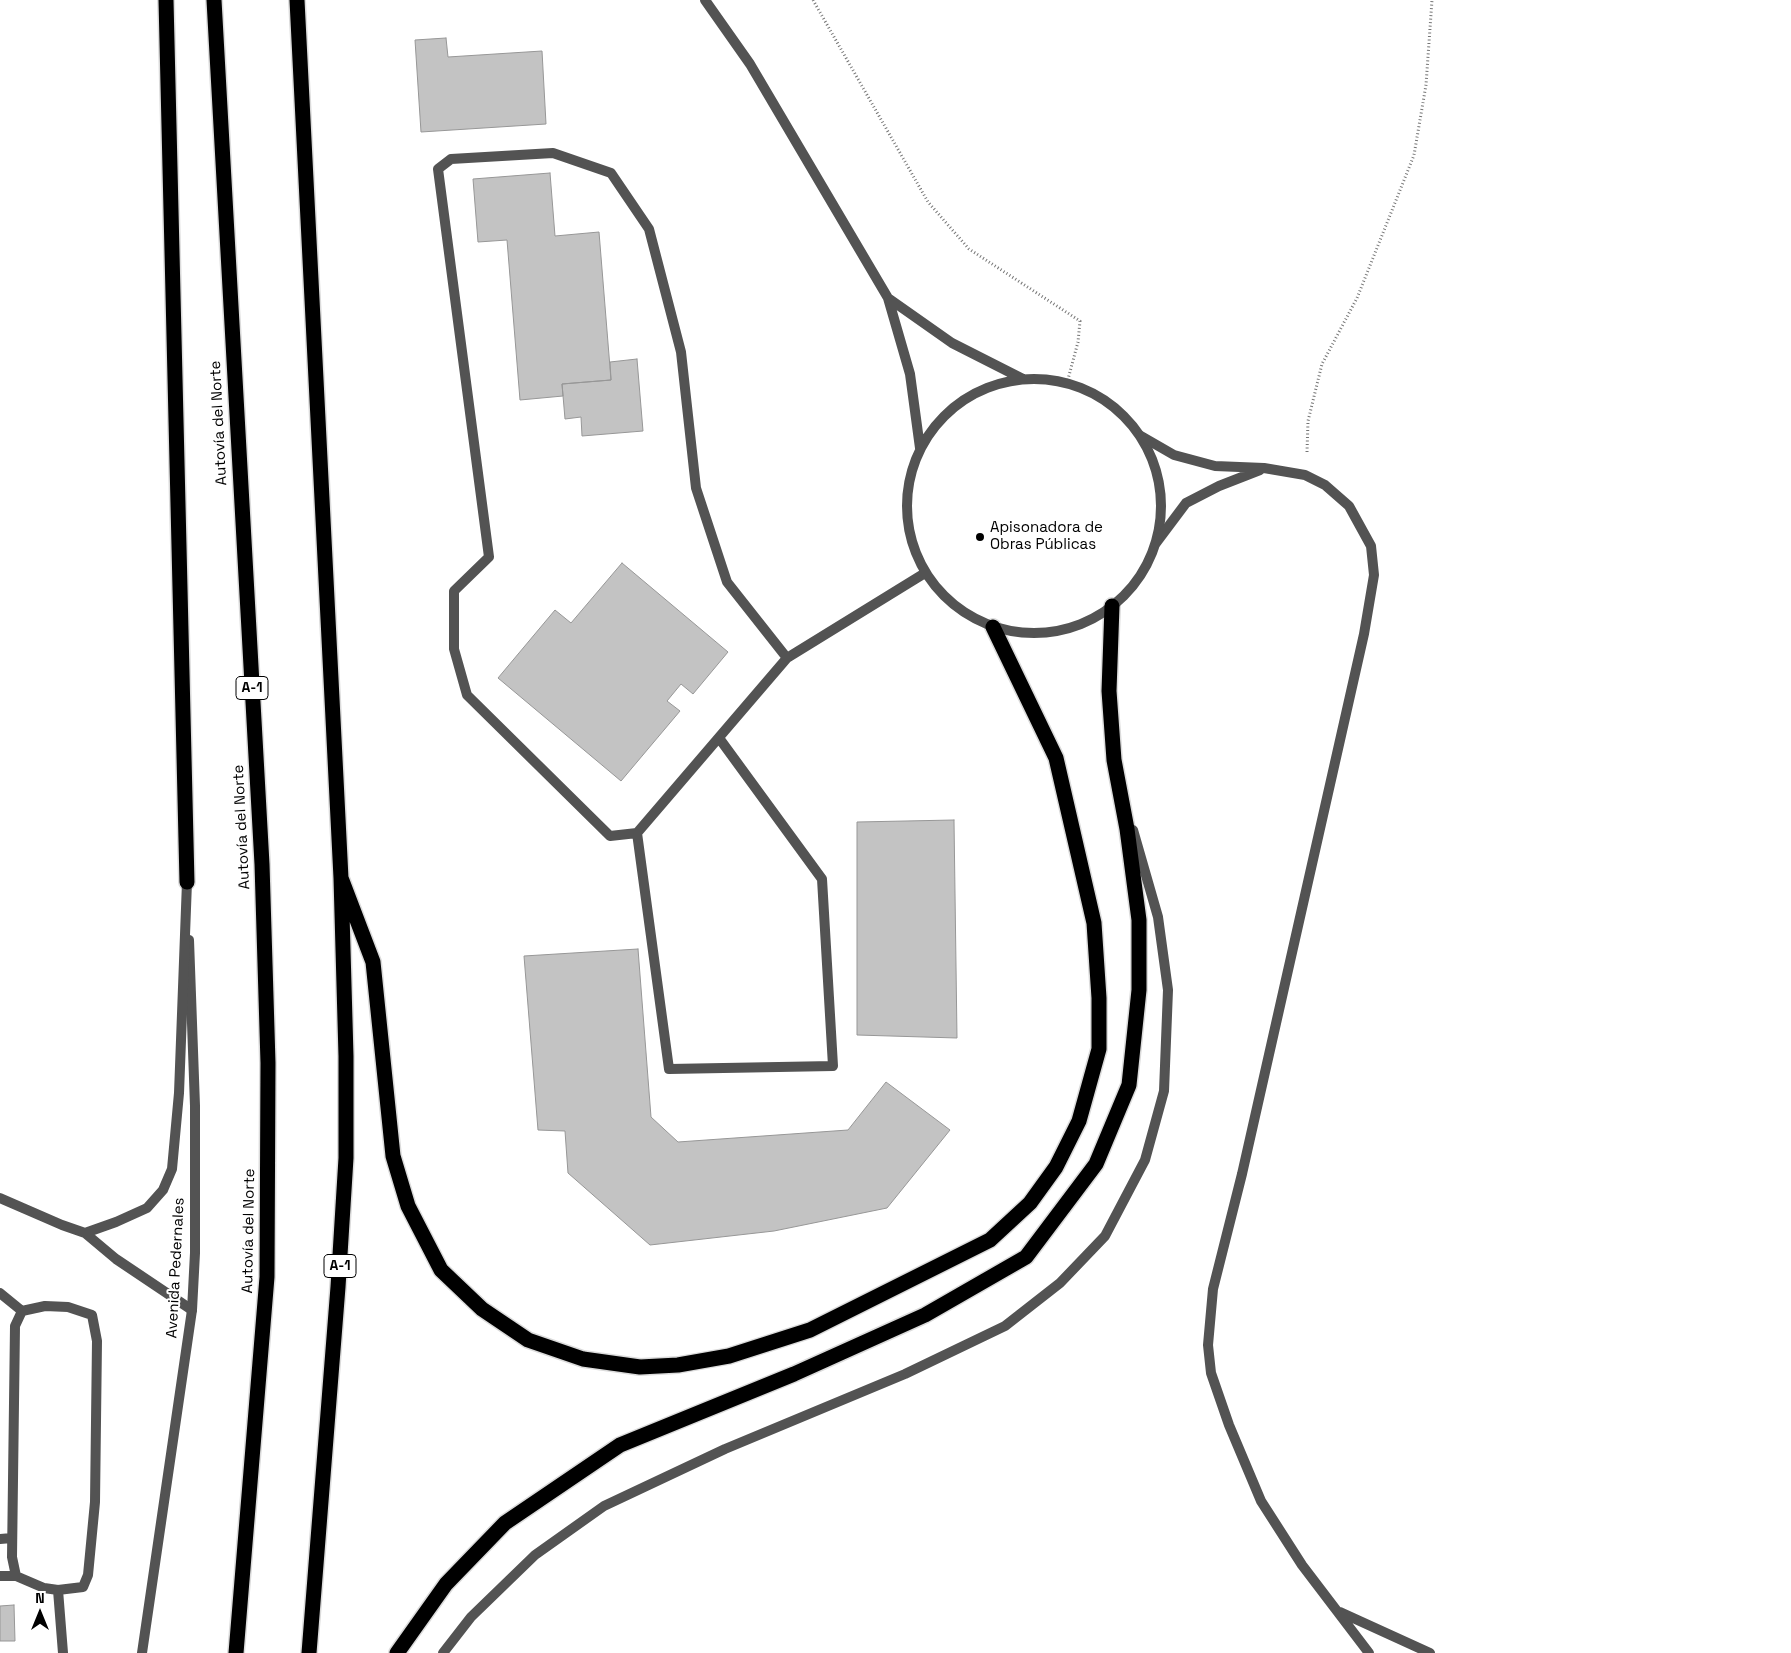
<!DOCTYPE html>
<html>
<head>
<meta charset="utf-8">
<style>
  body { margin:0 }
  #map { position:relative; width:1791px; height:1653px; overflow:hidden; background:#fff; font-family:"Space Grotesk",sans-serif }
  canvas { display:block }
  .north { position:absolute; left:15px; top:1588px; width:50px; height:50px; -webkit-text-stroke:4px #fff; paint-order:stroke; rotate:0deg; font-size:14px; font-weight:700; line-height:20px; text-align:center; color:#000 }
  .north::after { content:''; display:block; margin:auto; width:18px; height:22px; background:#000; clip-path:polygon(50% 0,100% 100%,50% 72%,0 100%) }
</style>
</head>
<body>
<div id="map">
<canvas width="1791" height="1653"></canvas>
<div class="north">N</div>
</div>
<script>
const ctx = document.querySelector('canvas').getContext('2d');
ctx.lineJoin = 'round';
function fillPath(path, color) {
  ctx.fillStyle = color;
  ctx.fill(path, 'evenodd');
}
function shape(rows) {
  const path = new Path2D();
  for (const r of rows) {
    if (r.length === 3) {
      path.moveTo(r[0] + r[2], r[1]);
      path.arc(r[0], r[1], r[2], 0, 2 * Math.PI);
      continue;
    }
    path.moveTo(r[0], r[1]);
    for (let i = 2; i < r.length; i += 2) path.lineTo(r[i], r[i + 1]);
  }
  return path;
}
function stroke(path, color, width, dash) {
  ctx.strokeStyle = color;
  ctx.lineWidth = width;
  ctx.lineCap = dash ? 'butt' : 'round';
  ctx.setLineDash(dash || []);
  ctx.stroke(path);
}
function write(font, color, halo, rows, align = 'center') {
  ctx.font = font + ' "Space Grotesk",sans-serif';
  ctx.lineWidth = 4;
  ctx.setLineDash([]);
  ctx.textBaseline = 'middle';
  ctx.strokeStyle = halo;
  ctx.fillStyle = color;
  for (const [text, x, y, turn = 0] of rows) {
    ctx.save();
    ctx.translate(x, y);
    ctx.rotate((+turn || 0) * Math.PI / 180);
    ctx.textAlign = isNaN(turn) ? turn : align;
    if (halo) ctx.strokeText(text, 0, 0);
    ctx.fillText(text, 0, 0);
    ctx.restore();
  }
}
const building = shape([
  [446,38,448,57,542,51,546,124,421,132,415,40,446,38],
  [550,173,555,236,599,232,611,380,562,384,563,396,520,400,507,240,478,242,473,179,550,173],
  [637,359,643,431,582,436,581,417,565,419,562,384,611,380,610,362,637,359],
  [622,563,728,652,693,694,681,684,667,701,680,711,621,781,498,678,555,610,571,623,622,563],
  [954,820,957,1038,857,1035,857,822,954,820],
  [638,949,651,1117,678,1142,848,1130,886,1082,950,1130,887,1208,774,1231,650,1245,568,1173,565,1131,538,1130,524,956,638,949],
  [14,1605,15,1641,0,1641,0,1606,14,1605]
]);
fillPath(building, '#c3c3c3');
stroke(building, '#979797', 1);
const highway = shape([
  [166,0,187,882],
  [214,0,262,864,268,1063,267,1277,236,1653],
  [297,0,341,878,346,1056,346,1158,338,1287,309,1653],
  [341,878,373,962,393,1156,408,1206,441,1270,482,1309,528,1340,583,1359,640,1367,678,1365,729,1356,810,1330,990,1240,1030,1203,1056,1167,1079,1121,1099,1049,1099,998,1094,923,1056,758,993,627],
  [397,1653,446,1584,505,1523,620,1445,794,1374,925,1315,1026,1257,1096,1164,1129,1085,1139,990,1139,920,1127,829,1114,760,1109,691,1112,606]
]);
stroke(highway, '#dbdbdb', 18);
stroke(shape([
  [813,0,928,202,969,249,1080,321,1078,342,1067,383],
  [1307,452,1308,421,1322,364,1357,298,1414,155,1426,85,1432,0]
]), '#757575', 3, [1, 2.5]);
stroke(shape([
  [705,0,750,64,888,298,910,374,920,448],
  [888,298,952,343,1023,379],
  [1034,506,127],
  [787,658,727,582,696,488,681,352,649,229,611,173,553,153,451,159,438,169,489,557,454,591,454,649,467,695,610,836,637,833,787,658,925,573],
  [637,833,669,1069,833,1066,822,879,719,738],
  [0,1293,22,1311],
  [45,1306,68,1307,92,1315,97,1341,95,1502,88,1575,83,1587,58,1590,44,1588,16,1576,12,1557,15,1326,22,1311,45,1306],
  [0,1539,12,1538],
  [0,1576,16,1576],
  [58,1590,63,1653],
  [142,1653,192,1310,195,1253,195,1106,189,940],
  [443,1653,471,1617,535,1555,604,1506,725,1449,905,1374,1005,1326,1060,1283,1105,1236,1145,1160,1164,1091,1168,990,1158,917,1133,830]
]), '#535353', 10);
stroke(shape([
  [1141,436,1174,455,1215,466,1264,468,1305,475,1325,485,1349,506,1371,546,1374,575,1364,634,1242,1174,1213,1289,1208,1345,1211,1373,1229,1425,1261,1501,1302,1565,1369,1653],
  [1156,543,1186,503,1219,486,1260,470],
  [0,1198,62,1225,85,1233,116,1259,192,1310],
  [85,1233,116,1222,147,1208,163,1190,172,1169,179,1093,187,882],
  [1340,1612,1430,1653]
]), '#535353', 10);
stroke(highway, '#000', 15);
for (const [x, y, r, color] of [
  [980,537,5,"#000"]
]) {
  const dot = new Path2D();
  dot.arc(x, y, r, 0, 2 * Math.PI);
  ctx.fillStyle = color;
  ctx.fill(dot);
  stroke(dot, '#fff', 2);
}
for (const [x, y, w] of [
  [252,688,32],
  [340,1266,32]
]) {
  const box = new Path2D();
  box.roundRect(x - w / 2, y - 11.5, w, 23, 4);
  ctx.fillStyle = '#fff';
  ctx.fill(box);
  stroke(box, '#000', 1);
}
write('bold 14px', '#000', null, [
  ["A-1",252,688],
  ["A-1",340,1266]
]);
write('15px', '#000', '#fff', [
  ["Autovía del Norte",219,423,-93],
  ["Autovía del Norte",242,827,-93],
  ["Autovía del Norte",249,1231,-89],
  ["Avenida Pedernales",176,1268,-87]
]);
write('15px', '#000', '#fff', [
  ["Apisonadora de",990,528],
  ["Obras Públicas",990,545]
], 'left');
</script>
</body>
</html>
